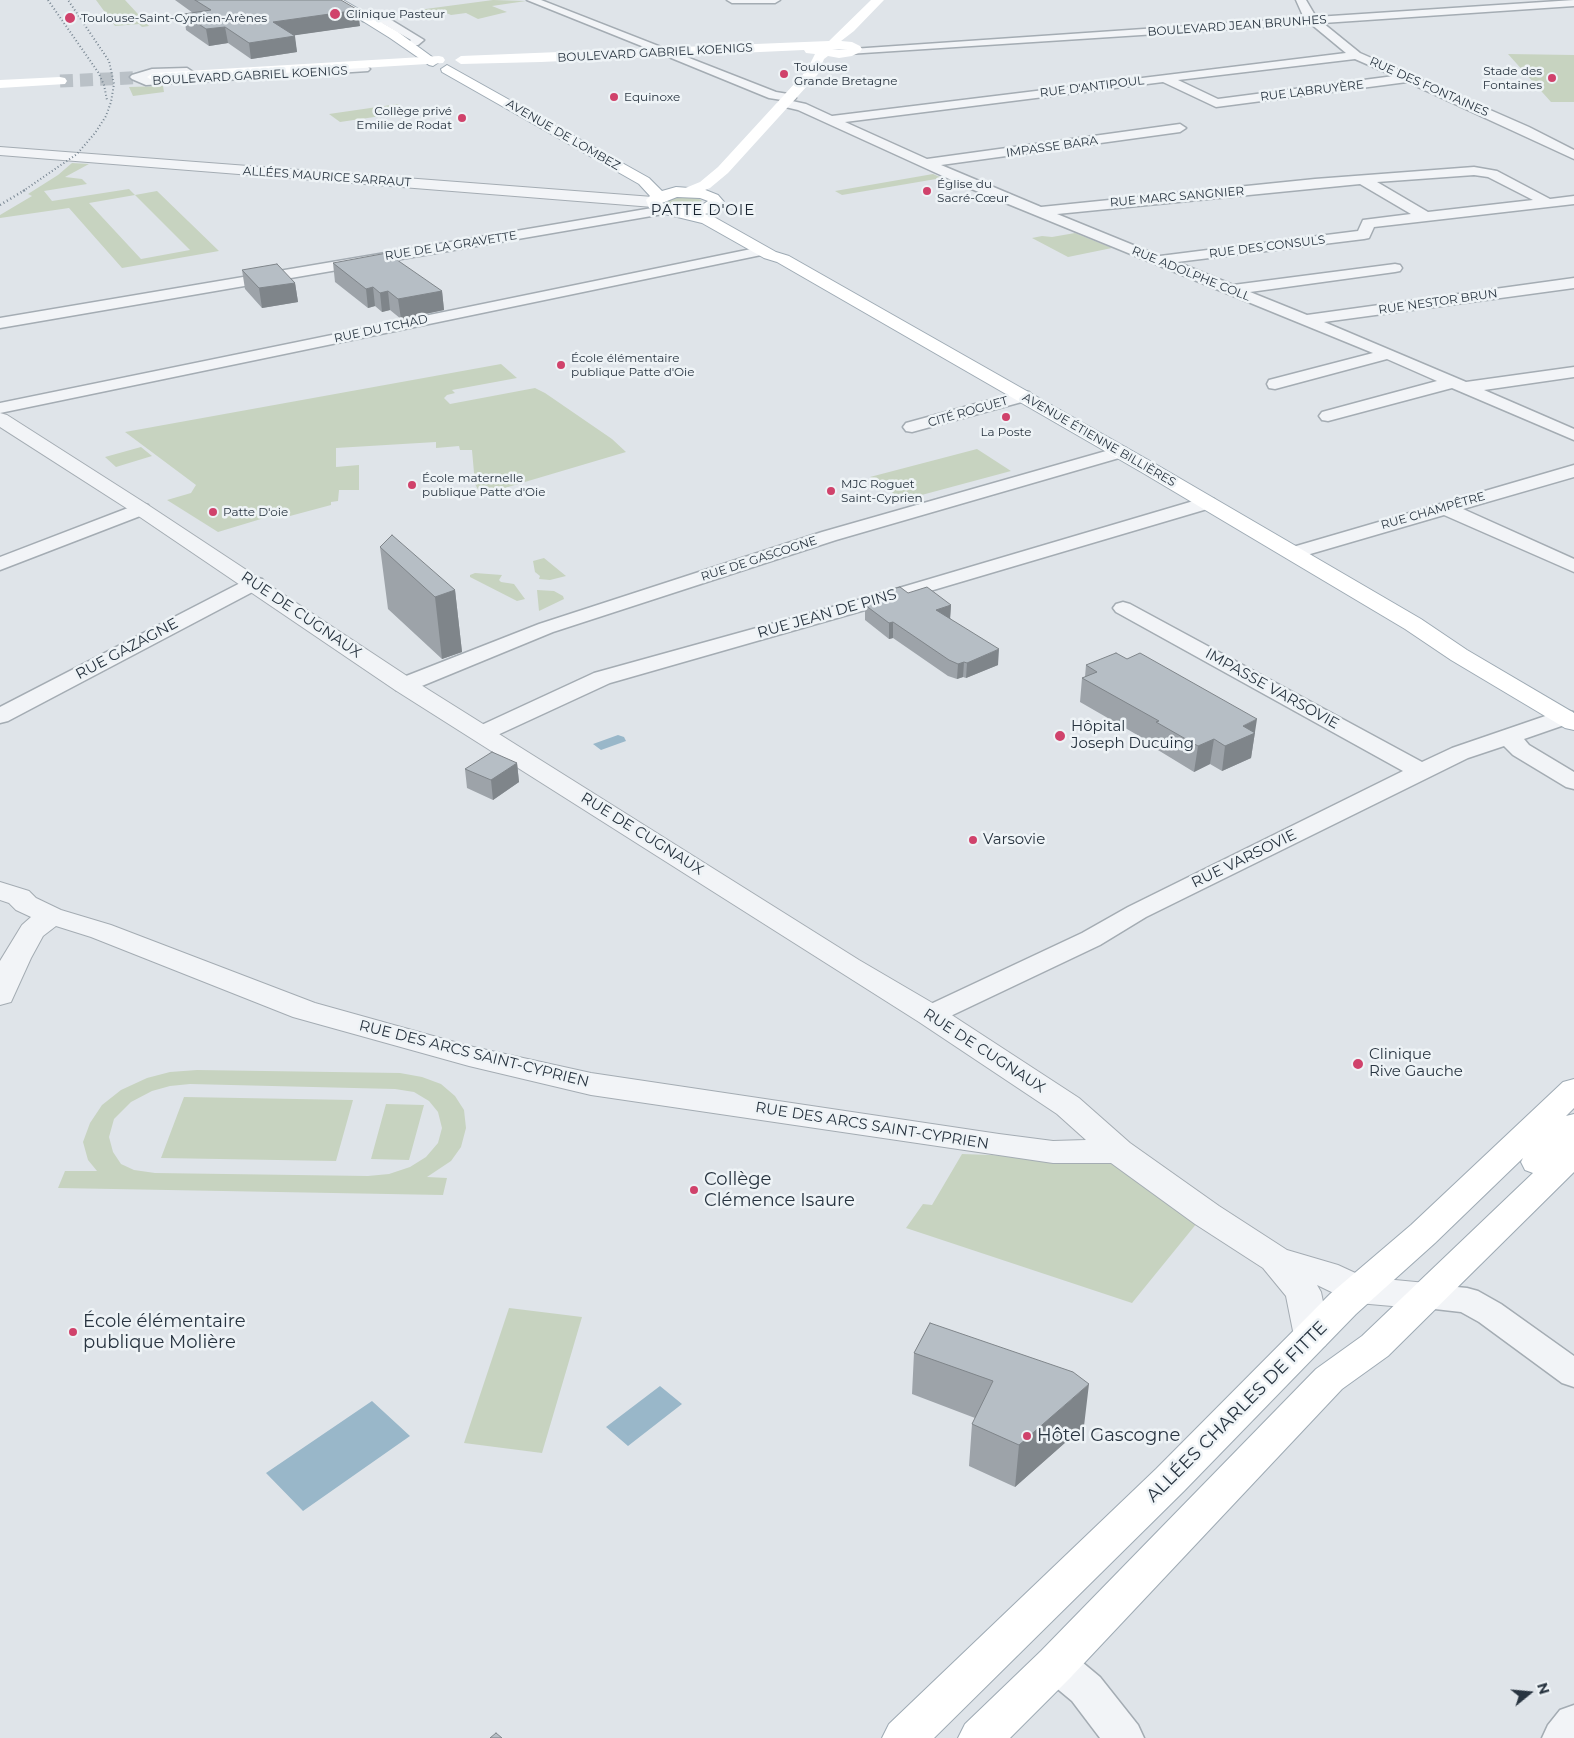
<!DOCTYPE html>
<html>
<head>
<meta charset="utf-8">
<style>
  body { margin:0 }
  #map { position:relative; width:1574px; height:1738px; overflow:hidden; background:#dfe4e9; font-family:Montserrat,sans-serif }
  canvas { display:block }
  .north { position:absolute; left:1504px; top:1668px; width:50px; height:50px; -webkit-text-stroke:4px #eef3f6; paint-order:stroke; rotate:73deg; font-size:14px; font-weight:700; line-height:20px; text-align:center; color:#283440 }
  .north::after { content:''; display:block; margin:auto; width:18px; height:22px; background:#283440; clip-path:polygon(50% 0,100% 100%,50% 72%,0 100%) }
</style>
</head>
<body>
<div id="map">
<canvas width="1574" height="1738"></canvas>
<div class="north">N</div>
</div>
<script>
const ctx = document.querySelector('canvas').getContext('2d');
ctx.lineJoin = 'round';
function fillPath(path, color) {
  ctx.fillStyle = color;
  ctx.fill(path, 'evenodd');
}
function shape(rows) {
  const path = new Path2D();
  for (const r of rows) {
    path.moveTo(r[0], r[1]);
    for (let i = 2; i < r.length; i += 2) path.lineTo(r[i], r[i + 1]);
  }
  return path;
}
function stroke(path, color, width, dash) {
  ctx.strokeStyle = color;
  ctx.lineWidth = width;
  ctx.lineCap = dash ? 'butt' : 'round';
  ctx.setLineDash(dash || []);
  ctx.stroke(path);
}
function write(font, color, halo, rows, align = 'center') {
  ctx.font = font + ' Montserrat,sans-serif';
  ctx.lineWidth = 5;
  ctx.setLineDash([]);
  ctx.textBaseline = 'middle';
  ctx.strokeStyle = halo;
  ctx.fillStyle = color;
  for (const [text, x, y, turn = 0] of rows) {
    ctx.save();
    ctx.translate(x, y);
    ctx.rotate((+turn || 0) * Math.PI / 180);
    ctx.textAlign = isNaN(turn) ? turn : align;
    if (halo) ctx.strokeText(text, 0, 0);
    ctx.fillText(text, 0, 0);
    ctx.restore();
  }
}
fillPath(shape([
  [96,0,125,0,149,26,142,27,139,24,115,26],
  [493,0,526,1,492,6,507,12,478,19,466,13,451,15,444,12,405,17,400,14,404,13,403,12],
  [1508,54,1574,55,1574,102,1551,102],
  [163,86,164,92,133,96,129,87],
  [398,104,409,112,340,122,329,114],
  [72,163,89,164,65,177,82,179,87,184,44,191,52,201,129,189,135,195,157,191,219,251,122,268,69,208,0,218,0,215,32,196,28,194,58,175],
  [135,195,190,250,141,259,89,203],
  [933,174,942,178,842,195,835,191],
  [675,197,697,197,702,201,700,205,693,208,673,207,666,204,667,200],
  [1075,233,1112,248,1068,257,1032,238,1042,236,1052,237],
  [501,364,517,378,452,390,455,393,447,395,444,398,450,404,535,388,545,393,612,439,626,452,481,495,475,484,472,450,460,450,459,446,436,448,436,442,336,448,336,467,359,465,359,490,339,490,338,501,331,502,331,505,290,516,284,512,218,532,167,500,191,493,196,485,125,432],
  [141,447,152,456,116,467,105,457],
  [977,449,1011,471,903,500,870,477],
  [544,558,566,576,550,580,539,579,540,576,535,572,533,561],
  [475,573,502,575,499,580,501,582,514,584,525,599,517,601,470,577,470,575],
  [537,590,554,591,563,596,564,599,539,611],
  [197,1070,400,1073,422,1077,441,1084,455,1096,464,1110,466,1128,461,1147,451,1161,427,1177,447,1178,443,1195,58,1188,65,1171,97,1171,88,1160,83,1142,90,1123,102,1105,121,1090,147,1078,170,1072],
  [190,1084,395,1089,414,1092,429,1101,438,1112,442,1128,438,1143,426,1157,410,1167,389,1174,368,1176,155,1173,134,1170,121,1164,113,1152,109,1137,114,1119,131,1102,152,1091,170,1086],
  [184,1097,353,1100,336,1161,161,1158],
  [386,1104,424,1105,409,1160,371,1159],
  [962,1154,1100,1159,1116,1166,1197,1223,1132,1303,906,1228,923,1204,932,1205],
  [509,1308,582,1317,542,1453,464,1443]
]), '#c7d3c0');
fillPath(shape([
  [618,735,624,737,626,741,601,750,593,744],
  [660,1386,682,1404,628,1446,606,1427],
  [372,1401,410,1436,303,1511,266,1473]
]), '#99b7c9');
stroke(shape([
  [60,81,153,77]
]), '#bac1c7', 13, [13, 7]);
const minor = shape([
  [527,0,541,0,776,92,794,95,796,98,792,101,806,104,832,116,1346,53,1311,24,848,54,846,52,848,50,852,49,1304,18,1296,0,1306,0,1316,17,1574,0,1574,6,1323,23,1360,53,1529,127,1574,150,1574,159,1407,82,1216,107,1163,82,845,122,927,159,1180,124,1186,128,1180,132,941,165,1041,207,1315,179,1474,167,1497,171,1550,199,1574,196,1574,204,1374,227,1369,238,1364,239,1177,262,1233,285,1395,264,1400,265,1402,268,1400,271,1395,272,1250,292,1307,315,1574,278,1574,288,1324,322,1466,382,1574,367,1574,377,1484,390,1574,429,1574,440,1452,388,1328,421,1322,420,1319,416,1322,412,1437,381,1387,359,1275,389,1269,388,1267,384,1269,380,1373,353,969,188,798,110,781,106,779,103,782,100,769,98,664,55,657,54,649,49,527,0],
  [1355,59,1394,76,1218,99,1178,80,1355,59],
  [1474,175,1488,177,1533,200,1428,212,1377,182,1474,175],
  [1360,184,1411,214,1363,220,1358,231,1160,256,1057,214,1360,184],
  [727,0,780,0,775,3,732,3,727,0],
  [367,16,388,18,424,40,418,45,410,45,408,43,411,40,382,23,363,21,362,19,363,17,367,16],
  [364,66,368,67,370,69,368,71,146,85,132,79,130,77,132,75,152,69,187,68,193,72,189,75,364,66],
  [664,206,671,210,669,213,0,328,0,318,664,206],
  [761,247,766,248,768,251,766,254,0,413,0,403,761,247],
  [1023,391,1029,392,1032,396,1029,400,912,432,906,431,903,427,906,423,1023,391],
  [1120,447,1126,448,1129,452,1126,456,836,540,553,632,412,690,404,692,396,690,393,685,396,680,539,624,822,532,1120,447],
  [1574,465,1574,477,1463,509,1574,559,1574,572,1444,515,1293,559,1286,557,1283,553,1286,549,1574,465],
  [1207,497,1214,499,1216,503,1214,507,886,604,610,683,491,738,483,740,475,738,472,733,475,728,594,673,872,596,1207,497],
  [141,503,148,505,150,509,148,513,0,570,0,557,141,503],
  [255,577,262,579,265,583,262,587,8,721,0,723,0,707,248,579,255,577],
  [1123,602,1130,604,1422,762,1452,748,1557,712,1565,710,1573,712,1573,722,1524,739,1529,745,1574,772,1574,789,1566,787,1513,755,1504,746,1468,758,1146,917,1100,945,940,1021,930,1024,920,1021,916,1015,920,1009,1082,933,1128,907,1403,771,1116,612,1113,608,1116,604,1123,602],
  [1426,1284,1467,1288,1478,1291,1501,1304,1574,1356,1574,1387,1562,1383,1479,1322,1461,1312,1426,1308,1415,1305,1410,1296,1415,1287,1426,1284],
  [1056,1647,1070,1652,1100,1677,1138,1725,1144,1738,1100,1738,1072,1701,1042,1676,1037,1664,1042,1652,1056,1647],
  [1574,1705,1574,1738,1542,1738,1548,1725,1560,1710,1574,1705]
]);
const tertiary = shape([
  [0,147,653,197,658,199,661,202,658,205,653,207,0,155,0,147],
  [0,413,7,415,148,505,413,680,859,960,941,1008,1079,1098,1130,1143,1219,1206,1287,1250,1338,1265,1364,1277,1426,1283,1438,1287,1444,1296,1438,1305,1426,1309,1358,1303,1346,1299,1317,1285,1321,1292,1330,1336,1325,1346,1312,1350,1299,1346,1294,1336,1286,1296,1263,1268,1195,1224,1111,1163,1053,1163,591,1095,469,1066,293,1017,91,937,56,926,43,936,31,958,11,1002,0,1005,0,961,22,925,31,917,16,910,9,903,0,900,0,882,29,891,36,898,61,910,111,925,315,1003,469,1046,591,1073,999,1134,1053,1141,1086,1140,1057,1114,919,1022,395,690,134,513,0,427,0,413]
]);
const primary = shape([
  [329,0,343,0,398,32,439,62,433,66,429,65,390,38,329,0],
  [447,65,649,178,662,191,676,187,703,189,718,195,724,202,721,205,712,212,705,214,714,217,776,252,789,256,1157,465,1421,619,1467,650,1574,713,1574,730,1565,728,1451,660,1405,629,1143,473,777,262,764,258,702,223,665,214,649,208,646,200,650,196,639,184,442,72,441,69,447,65],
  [677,197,700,198,708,201,702,205,692,207,672,206,662,203,677,197],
  [1574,1079,1574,1108,1566,1116,1574,1114,1574,1172,1388,1356,1342,1389,1071,1677,1010,1738,958,1738,965,1724,1041,1651,1316,1369,1362,1336,1533,1173,1525,1170,1521,1162,1523,1158,1435,1243,1356,1314,1184,1491,934,1738,882,1738,889,1724,1156,1469,1330,1294,1411,1225,1563,1082,1574,1079]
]);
stroke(minor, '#a4acb3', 3);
stroke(tertiary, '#a4acb3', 2);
stroke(primary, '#9eaab4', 2);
fillPath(minor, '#f2f4f7');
fillPath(tertiary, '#f2f4f7');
fillPath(shape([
  [871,0,884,0,854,31,841,41,852,42,860,46,862,49,860,52,852,56,839,58,828,56,824,59,818,74,728,173,710,188,688,197,683,195,680,192,683,189,700,182,718,167,807,70,815,54,806,53,804,50,541,62,461,64,455,60,461,56,829,41,871,0],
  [832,49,847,49,839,50,832,49],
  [439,56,443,57,445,60,443,63,153,81,147,77,153,73,439,56],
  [60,77,65,78,67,81,65,84,0,88,0,80,60,77]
]), '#fff');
fillPath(primary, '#fff');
stroke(shape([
  [48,0,98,72,104,85,107,100],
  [23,191,77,154,95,133,106,116,111,102,114,84,109,61,68,0]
]), '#788692', 2, [1, 2.5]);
stroke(shape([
  [0,205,25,190]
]), '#788692', 2.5, [1, 3]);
fillPath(shape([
  [175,0,341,0,360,26,294,35,297,52,251,59,228,43,209,46,186,30,184,14,193,13],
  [333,263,442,291,444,310,401,319,390,310,382,312,375,306,368,308,335,282],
  [242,270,295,283,298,302,262,308,245,289],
  [380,547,455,590,462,652,442,659,388,609],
  [878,593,908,593,951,605,950,618,998,665,966,678,963,677,957,679,948,676,893,638,889,639,865,620,865,605,878,601],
  [1086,665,1255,732,1251,758,1222,771,1210,764,1194,772,1153,747,1153,744,1080,702,1082,678,1085,677],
  [517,763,519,782,493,800,467,788,465,769],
  [930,1323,1084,1426,1015,1487,969,1466,972,1424,975,1418,912,1394,914,1353]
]), '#9da3a9');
fillPath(shape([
  [358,10,360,26,276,38,273,22],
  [225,27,228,43,209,46,206,29],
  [295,36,297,52,251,59,249,43],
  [295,283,298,302,262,308,259,288],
  [373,287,375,306,368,308,366,289],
  [388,291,390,310,382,312,380,293],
  [442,291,444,310,401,319,398,299],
  [455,590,462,652,442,659,435,597],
  [951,605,950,620,936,610],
  [893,622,893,638,889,639,889,623],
  [999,649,998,665,966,678,967,663],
  [964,662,963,677,957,679,958,664],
  [1257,719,1251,758,1222,771,1225,746,1243,726],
  [1214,739,1210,764,1194,772,1198,746],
  [517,763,519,782,493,800,491,780],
  [1089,1384,1084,1426,1015,1487,1019,1445]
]), '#7f858a');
const building = shape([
  [195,0,341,0,358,10,273,22,295,36,249,43,225,27,206,29,184,14,211,10,195,0],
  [387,253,442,291,398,299,388,291,380,293,373,287,366,289,333,263,387,253],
  [277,264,295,283,259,288,242,270,277,264],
  [392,535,455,590,435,597,380,547,392,535],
  [900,587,908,593,927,587,951,605,936,610,999,649,967,663,964,662,958,664,949,660,893,622,889,623,865,605,886,599,878,593,900,587],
  [1116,653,1127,659,1140,653,1257,719,1243,726,1255,733,1225,746,1214,739,1198,746,1156,722,1159,721,1082,678,1097,672,1086,665,1116,653],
  [492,752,517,763,491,780,465,769,492,752],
  [930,1323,1073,1372,1089,1384,1019,1445,972,1424,993,1381,914,1353,930,1323],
  [496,1733,502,1738,490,1738,496,1733]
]);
fillPath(building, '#b6bec5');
stroke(building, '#7f858a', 1);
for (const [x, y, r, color] of [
  [335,14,6,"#d0426b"],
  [70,18,6,"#d0426b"],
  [784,74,5,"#d0426b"],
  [1552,78,5,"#d0426b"],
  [614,97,5,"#d0426b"],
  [462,118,5,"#d0426b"],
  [927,191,5,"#d0426b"],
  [561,365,5,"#d0426b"],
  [1006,417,5,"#d0426b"],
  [412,485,5,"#d0426b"],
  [831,491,5,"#d0426b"],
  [213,512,5,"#d0426b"],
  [1060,736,6,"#d0426b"],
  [973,840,5,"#d0426b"],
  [1358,1064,6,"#d0426b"],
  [694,1190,5,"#d0426b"],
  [73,1332,5,"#d0426b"],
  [1027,1436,5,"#d0426b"]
]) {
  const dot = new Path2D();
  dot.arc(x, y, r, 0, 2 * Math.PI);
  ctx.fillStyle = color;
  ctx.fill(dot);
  stroke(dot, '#eef3f6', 2);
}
write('12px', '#283440', '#eef3f6', [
  ["Clinique Pasteur",346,14],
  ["Toulouse-Saint-Cyprien-Arènes",81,18],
  ["Toulouse",794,67],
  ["Grande Bretagne",794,81],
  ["Stade des",1542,71,"right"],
  ["Fontaines",1542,85,"right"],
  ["Equinoxe",624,97],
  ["Collège privé",452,111,"right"],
  ["Emilie de Rodat",452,125,"right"],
  ["Église du",937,184],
  ["Sacré-Cœur",937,198],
  ["École élémentaire",571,358],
  ["publique Patte d'Oie",571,372],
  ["La Poste",1006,432,"center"],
  ["École maternelle",422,478],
  ["publique Patte d'Oie",422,492],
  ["MJC Roguet",841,484],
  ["Saint-Cyprien",841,498],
  ["Patte D'oie",223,512]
], 'left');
write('12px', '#283440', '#eef3f6', [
  ["BOULEVARD JEAN BRUNHES",1237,26,-4],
  ["BOULEVARD GABRIEL KOENIGS",655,53,-3],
  ["BOULEVARD GABRIEL KOENIGS",250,76,-3],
  ["RUE D'ANTIPOUL",1092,87,-7],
  ["RUE DES FONTAINES",1429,87,24],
  ["RUE LABRUYÈRE",1312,91,-7],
  ["AVENUE DE LOMBEZ",563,135,30],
  ["IMPASSE BARA",1052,147,-8],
  ["ALLÉES MAURICE SARRAUT",327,177,4],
  ["RUE MARC SANGNIER",1177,197,-5],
  ["RUE DE LA GRAVETTE",451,246,-9],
  ["RUE DES CONSULS",1267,247,-7],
  ["RUE ADOLPHE COLL",1191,274,22],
  ["RUE NESTOR BRUN",1438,302,-8],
  ["RUE DU TCHAD",381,329,-12],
  ["CITÉ ROGUET",968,412,-16],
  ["AVENUE ÉTIENNE BILLIÈRES",1099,440,30],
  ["RUE CHAMPÊTRE",1433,511,-16],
  ["RUE DE GASCOGNE",759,559,-18]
]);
ctx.letterSpacing = '1px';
write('15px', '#1a2531', '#eef3f6', [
  ["PATTE D'OIE",703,211]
]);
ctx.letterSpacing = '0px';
write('15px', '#283440', '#eef3f6', [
  ["RUE JEAN DE PINS",827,614,-16],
  ["RUE DE CUGNAUX",301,615,34],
  ["RUE GAZAGNE",127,649,-28],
  ["IMPASSE VARSOVIE",1272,689,29],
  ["RUE DE CUGNAUX",642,834,32],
  ["RUE VARSOVIE",1244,859,-26],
  ["RUE DE CUGNAUX",984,1051,33],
  ["RUE DES ARCS SAINT-CYPRIEN",474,1054,14],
  ["RUE DES ARCS SAINT-CYPRIEN",872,1126,9]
]);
write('15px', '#283440', '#eef3f6', [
  ["Hôpital",1071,727],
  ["Joseph Ducuing",1071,744],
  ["Varsovie",983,840],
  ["Clinique",1369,1055],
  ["Rive Gauche",1369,1072]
], 'left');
write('18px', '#283440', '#eef3f6', [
  ["Collège",704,1180],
  ["Clémence Isaure",704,1201],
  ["École élémentaire",83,1322],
  ["publique Molière",83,1343],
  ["Hôtel Gascogne",1037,1436]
], 'left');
write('18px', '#283440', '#eef3f6', [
  ["ALLÉES CHARLES DE FITTE",1237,1412,-45]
]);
</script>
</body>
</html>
